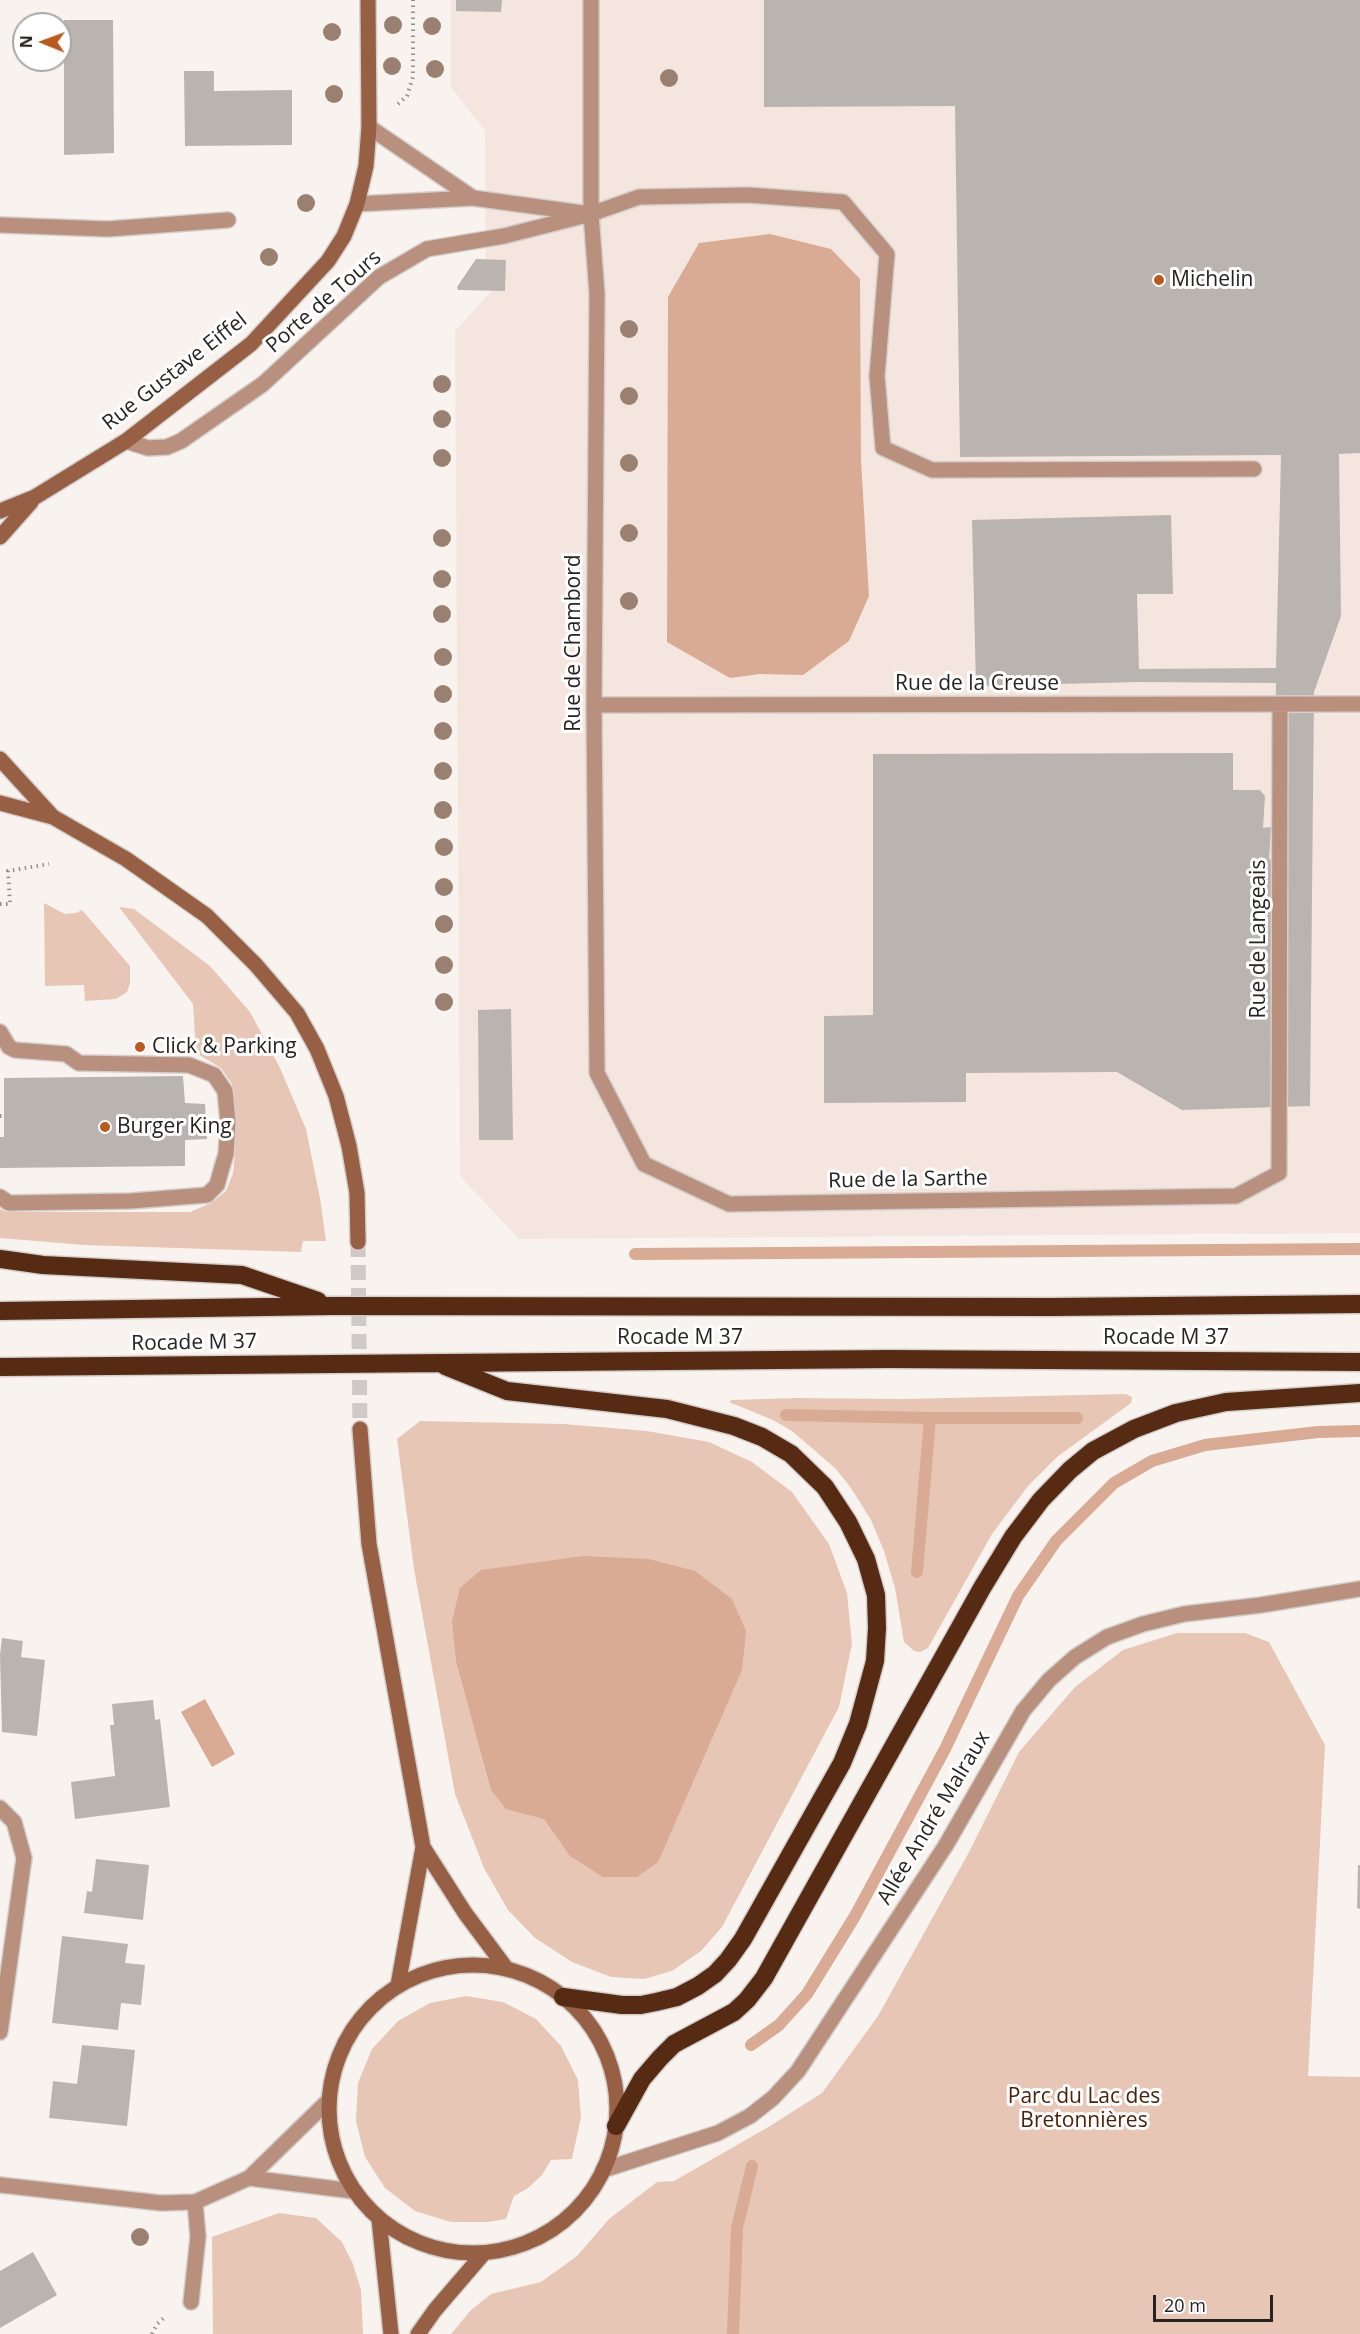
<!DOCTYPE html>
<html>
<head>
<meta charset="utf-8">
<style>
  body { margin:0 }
  #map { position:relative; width:1360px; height:2334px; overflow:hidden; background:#f9f3f0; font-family:"Open Sans",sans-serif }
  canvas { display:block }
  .north { position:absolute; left:12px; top:12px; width:60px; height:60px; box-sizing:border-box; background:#fff; border:2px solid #a8a7a7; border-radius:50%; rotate:271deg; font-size:16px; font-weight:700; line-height:24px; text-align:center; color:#262322 }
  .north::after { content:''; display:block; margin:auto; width:21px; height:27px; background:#bb591e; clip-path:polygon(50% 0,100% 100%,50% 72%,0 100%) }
  .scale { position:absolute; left:1153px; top:2295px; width:120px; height:27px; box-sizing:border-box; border:3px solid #262322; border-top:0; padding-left:8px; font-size:18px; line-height:21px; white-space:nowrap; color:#262322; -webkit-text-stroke:4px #fff; paint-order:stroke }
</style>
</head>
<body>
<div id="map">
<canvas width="1360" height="2334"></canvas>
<div class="north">N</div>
<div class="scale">20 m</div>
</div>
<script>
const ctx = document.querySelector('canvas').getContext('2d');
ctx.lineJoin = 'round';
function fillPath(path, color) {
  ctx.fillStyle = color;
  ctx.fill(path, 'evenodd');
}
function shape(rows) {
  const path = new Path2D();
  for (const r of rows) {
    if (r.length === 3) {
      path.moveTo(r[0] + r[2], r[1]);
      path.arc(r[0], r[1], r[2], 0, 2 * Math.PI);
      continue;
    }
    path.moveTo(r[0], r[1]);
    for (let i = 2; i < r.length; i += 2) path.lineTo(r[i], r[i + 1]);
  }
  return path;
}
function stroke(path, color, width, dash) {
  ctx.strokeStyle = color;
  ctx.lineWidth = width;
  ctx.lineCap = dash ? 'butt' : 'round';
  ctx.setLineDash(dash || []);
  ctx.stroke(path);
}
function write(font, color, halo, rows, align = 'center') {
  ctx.font = font + ' "Open Sans",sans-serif';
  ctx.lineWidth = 6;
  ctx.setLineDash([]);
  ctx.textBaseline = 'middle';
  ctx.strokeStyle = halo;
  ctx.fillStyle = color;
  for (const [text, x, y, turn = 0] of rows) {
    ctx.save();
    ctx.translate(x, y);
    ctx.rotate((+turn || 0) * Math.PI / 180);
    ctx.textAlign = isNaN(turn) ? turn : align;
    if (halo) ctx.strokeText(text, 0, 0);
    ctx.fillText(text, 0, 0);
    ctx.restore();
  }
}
fillPath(shape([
  [451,0,1360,0,1360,1233,519,1239,460,1176,455,331,497,285,486,274,485,131,451,87]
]), '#f4e6df');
fillPath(shape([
  [44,903,65,914,76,913,82,910,130,966,130,983,127,992,116,999,85,1001,84,985,45,986],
  [119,907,134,909,210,966,250,1012,280,1068,306,1129,320,1198,326,1241,303,1241,301,1252,84,1245,0,1238,0,1209,6,1212,190,1212,211,1203,226,1191,233,1173,235,1154,235,1106,232,1084,221,1068,196,1053,193,1004],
  [1126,1394,1132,1397,1131,1403,1057,1457,1028,1486,992,1534,928,1648,920,1652,914,1651,904,1642,895,1588,884,1551,871,1520,851,1488,835,1468,792,1431,773,1420,729,1402,732,1400,796,1398,903,1399],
  [420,1421,564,1424,647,1431,709,1442,752,1462,792,1492,829,1544,847,1593,852,1644,839,1707,722,1927,701,1951,672,1971,644,1979,611,1977,572,1962,535,1938,508,1910,484,1868,455,1794,414,1569,397,1439],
  [1177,1633,1245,1633,1269,1642,1325,1745,1308,2076,1360,2077,1360,2334,451,2334,471,2310,491,2294,541,2282,577,2256,609,2219,657,2182,674,2181,770,2126,822,2093,878,2016,969,1852,1019,1752,1075,1687,1123,1650],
  [466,1996,503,2002,536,2019,561,2046,578,2080,581,2117,572,2159,551,2160,542,2175,528,2188,514,2196,506,2219,488,2222,451,2222,415,2211,385,2188,365,2157,356,2121,358,2083,372,2049,398,2021,430,2003],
  [279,2213,316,2218,342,2242,353,2264,361,2290,363,2334,213,2334,212,2237]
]), '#e7c6b6');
fillPath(shape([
  [770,234,831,249,860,279,861,460,869,596,849,641,803,675,760,674,730,678,667,642,668,297,699,243],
  [583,1556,649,1559,695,1571,732,1599,746,1631,742,1670,658,1862,637,1877,603,1877,570,1856,544,1819,506,1809,491,1790,456,1661,452,1621,460,1588,481,1570],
  [205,1699,235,1754,212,1767,181,1712]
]), '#d9aa94');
stroke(shape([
  [635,1254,1360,1249],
  [786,1415,930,1418],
  [917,1572,930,1418,1077,1418],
  [751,2045,779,2025,807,1994,855,1916,945,1749,1018,1596,1056,1541,1114,1483,1152,1461,1205,1445,1318,1432,1360,1431],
  [733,2334,737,2228,752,2166]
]), '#d9aa94', 12);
fillPath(shape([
  [456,0,502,0,501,12,456,11],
  [764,0,1360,0,1360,453,1339,454,1341,616,1314,692,1310,1106,1182,1110,1117,1072,966,1073,966,1102,824,1103,824,1016,873,1015,873,754,1233,753,1233,790,1260,790,1265,796,1263,828,1271,827,1269,859,1273,860,1276,683,1139,682,976,686,972,520,1171,515,1173,594,1137,594,1139,669,1276,668,1281,455,960,457,955,106,764,107],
  [64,20,113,20,114,153,64,155],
  [184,71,214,71,214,91,292,90,292,145,185,146],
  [476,259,506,260,505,291,458,290,457,287],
  [511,1009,513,1140,479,1140,478,1010],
  [183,1076,185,1103,205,1104,207,1139,185,1140,185,1166,0,1168,0,1137,4,1137,4,1078],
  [2,1638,23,1641,21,1657,45,1660,37,1736,2,1732,0,1655],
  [153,1700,155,1720,160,1719,170,1807,75,1819,71,1782,115,1776,110,1725,114,1725,112,1704],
  [96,1859,149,1865,143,1920,84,1913,87,1891,92,1892],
  [1358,1865,1360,1865,1360,1909,1357,1908],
  [62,1936,128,1944,125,1963,145,1965,141,2005,121,2003,118,2030,52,2023],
  [82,2045,135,2050,127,2126,49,2118,53,2081,77,2084],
  [33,2252,57,2295,0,2328,0,2271]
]), '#bab4b1');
stroke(shape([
  [358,1242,360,1429]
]), '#cfc9c7', 15, [15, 8]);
const lane = shape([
  [591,0,591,214,597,294,594,705,597,1073,644,1164,729,1204,1236,1196,1279,1173,1280,705],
  [369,127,473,198,583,213],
  [357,204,473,198],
  [0,225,108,229,228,220],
  [126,441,148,448,167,447,181,441,263,384,379,277,427,249,504,236,591,214,639,197,748,195,843,202,887,254,877,376,883,448,932,470,1254,469],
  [594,705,1360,704],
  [0,1032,9,1047,15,1050,66,1054,79,1063,189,1065,214,1075,225,1091,228,1122,226,1154,222,1167,217,1185,207,1195,131,1201,9,1203,0,1197],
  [191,2302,198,2237,195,2202]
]);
const street = shape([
  [0,1808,14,1822,24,1858,0,2032],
  [603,2170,718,2133,750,2116,773,2098,798,2071,946,1845,1023,1711,1049,1680,1075,1657,1107,1637,1143,1624,1184,1614,1261,1605,1360,1589],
  [249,2178,353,2191],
  [0,2185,161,2203,195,2202,249,2178,329,2100]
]);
const secondary = shape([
  [0,511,35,497,126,441,251,344,328,261,344,236,357,204,366,166,369,127,368,0],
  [0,537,31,502],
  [0,759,53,817],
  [0,803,53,817,126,859,207,916,256,965,297,1013,317,1049,336,1096,349,1146,357,1193,358,1242],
  [360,1429,369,1544,423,1847,398,1985],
  [423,1847,465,1913,506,1968],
  [473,2109,144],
  [379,2219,391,2334],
  [418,2334,435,2310,484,2253]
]);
const highway = shape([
  [0,1259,43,1265,242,1275,318,1301],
  [0,1311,331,1306,1053,1307,1360,1304],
  [445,1366,507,1391,667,1409,734,1426,762,1437,791,1454,825,1487,848,1522,866,1559,876,1595,877,1628,875,1661,858,1724,842,1763,743,1939,728,1960,715,1974,698,1986,677,1997,656,2002,641,2005,622,2005,563,1997],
  [0,1367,889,1359,1360,1362],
  [616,2126,642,2079,660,2058,674,2044,734,2012,747,2000,764,1978,982,1588,1013,1537,1041,1500,1070,1470,1093,1451,1134,1429,1176,1413,1226,1402,1360,1393]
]);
stroke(lane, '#d3cecb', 18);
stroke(street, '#d3cecb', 18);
stroke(secondary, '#d3cecb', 18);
stroke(highway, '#d3cecb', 21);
stroke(shape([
  [398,104,407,96,413,77,413,0],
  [0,904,10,904,8,871,49,864],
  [0,1116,4,1116],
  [152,2334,157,2324,166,2316]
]), '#95908e', 4, [1.5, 4.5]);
stroke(lane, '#b8907d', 15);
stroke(street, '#b8907d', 15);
stroke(secondary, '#975f43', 15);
stroke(highway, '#562a13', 18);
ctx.fillStyle = '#9a8070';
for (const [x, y] of [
  [393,25],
  [432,26],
  [332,32],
  [392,66],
  [435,69],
  [669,78],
  [334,94],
  [306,203],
  [269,257],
  [629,329],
  [442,384],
  [629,396],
  [442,419],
  [442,458],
  [629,463],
  [629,533],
  [442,538],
  [442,579],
  [629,601],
  [442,614],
  [443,657],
  [443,694],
  [443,731],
  [443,771],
  [443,810],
  [444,847],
  [444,887],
  [444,924],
  [444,965],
  [444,1002],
  [140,2237]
]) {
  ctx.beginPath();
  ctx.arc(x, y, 9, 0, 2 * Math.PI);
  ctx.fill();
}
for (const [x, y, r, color] of [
  [1159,280,6,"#bb591e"],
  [140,1047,6,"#bb591e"],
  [105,1127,6,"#bb591e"]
]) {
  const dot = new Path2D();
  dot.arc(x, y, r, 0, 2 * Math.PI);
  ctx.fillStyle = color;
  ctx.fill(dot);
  stroke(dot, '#fff', 2);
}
write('21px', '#262322', '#fff', [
  ["Michelin",1171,280],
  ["Click & Parking",152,1047],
  ["Burger King",117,1127]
], 'left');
write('21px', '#262322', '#fff', [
  ["Porte de Tours",324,302,-41],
  ["Rue Gustave Eiffel",175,372,-38],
  ["Rue de Chambord",574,643,-90],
  ["Rue de la Creuse",977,684],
  ["Rue de Langeais",1259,939,-90],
  ["Rue de la Sarthe",908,1180,-1],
  ["Rocade M 37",680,1338],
  ["Rocade M 37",1166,1338],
  ["Rocade M 37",194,1343,-1],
  ["Allée André Malraux",934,1818,-59]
]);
write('21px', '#4d2108', '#fff', [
  ["Parc du Lac des",1084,2097],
  ["Bretonnières",1084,2121]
]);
</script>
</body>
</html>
